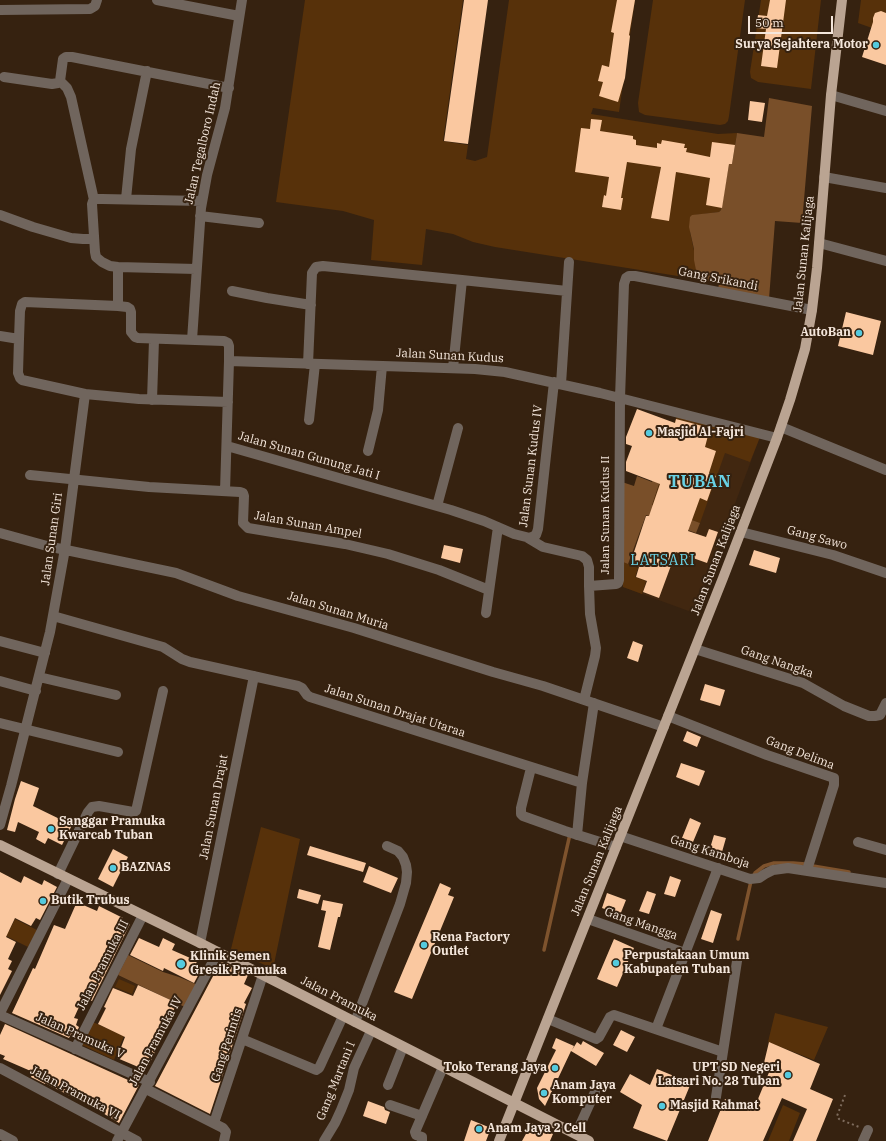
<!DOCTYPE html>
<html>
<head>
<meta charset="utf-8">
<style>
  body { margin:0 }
  #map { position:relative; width:886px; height:1141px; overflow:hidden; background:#362210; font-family:"IBM Plex Serif",serif }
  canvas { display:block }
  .scale { position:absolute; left:748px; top:16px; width:85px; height:18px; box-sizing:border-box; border:2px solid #f4e6db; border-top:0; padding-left:5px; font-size:12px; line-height:14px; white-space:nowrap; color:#f4e6db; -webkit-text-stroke:3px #362210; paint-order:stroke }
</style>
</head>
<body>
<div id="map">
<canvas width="886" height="1141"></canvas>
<div class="scale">50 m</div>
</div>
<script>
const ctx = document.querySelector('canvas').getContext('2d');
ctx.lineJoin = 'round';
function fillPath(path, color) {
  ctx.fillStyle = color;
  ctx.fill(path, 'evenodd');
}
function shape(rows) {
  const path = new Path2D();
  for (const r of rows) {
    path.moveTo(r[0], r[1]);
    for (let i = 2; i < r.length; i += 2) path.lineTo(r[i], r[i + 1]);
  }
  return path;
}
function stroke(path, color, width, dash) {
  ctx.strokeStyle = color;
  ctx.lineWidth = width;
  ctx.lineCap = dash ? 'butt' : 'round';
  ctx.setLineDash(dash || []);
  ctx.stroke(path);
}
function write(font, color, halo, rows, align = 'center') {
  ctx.font = font + ' "IBM Plex Serif",serif';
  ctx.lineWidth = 4;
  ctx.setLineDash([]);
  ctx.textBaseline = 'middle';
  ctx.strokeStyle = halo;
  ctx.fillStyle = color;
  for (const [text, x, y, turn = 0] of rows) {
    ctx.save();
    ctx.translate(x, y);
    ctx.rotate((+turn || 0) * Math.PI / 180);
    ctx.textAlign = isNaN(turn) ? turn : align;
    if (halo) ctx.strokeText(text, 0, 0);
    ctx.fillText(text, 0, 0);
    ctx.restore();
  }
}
fillPath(shape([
  [677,416,760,437,694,613,623,587,623,506,640,512],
  [117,975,150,990,140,1014,107,999]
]), '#412710');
fillPath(shape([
  [305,0,463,0,443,141,468,145,466,159,475,161,487,157,509,0,635,0,619,112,593,108,591,114,718,134,737,133,732,164,729,164,721,210,719,212,695,215,690,219,690,232,700,278,703,280,495,247,473,242,453,234,426,229,422,265,371,260,374,220,343,211,276,202],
  [653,0,745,0,729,116,728,121,725,124,720,125,645,115,639,112,638,103],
  [761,0,821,0,811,89,758,82,751,78,750,72],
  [861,0,886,0,886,33,858,23],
  [677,416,760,437,750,462,725,453,700,523,652,505,662,476,655,473],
  [623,562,638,568,635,577,646,581,642,594,623,587],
  [261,827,300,839,273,969,231,949],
  [15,919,37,930,28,947,0,933,0,927,9,931],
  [119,979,135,986,132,994,115,987],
  [775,1013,828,1027,814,1060,768,1042],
  [93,1022,124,1036,114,1060,82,1045],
  [783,1105,800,1113,789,1141,768,1141]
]), '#57310a');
fillPath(shape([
  [769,98,812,106,802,223,775,221,769,299,718,290,719,283,703,280,700,278,696,270,694,260,694,249,689,227,690,217,692,215,719,212,721,210,729,164,732,164,737,133,764,137],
  [655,473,662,475,652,505,700,523,696,533,646,515,628,564,623,562,622,482,634,486,637,476,652,482],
  [128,955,163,972,179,977,198,985,187,1008,118,975]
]), '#794f29');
stroke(shape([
  [813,866,849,872],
  [738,939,751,881,755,873,764,866,774,863,793,863,805,864],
  [544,950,570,834]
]), '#7e532d', 3.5);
fillPath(shape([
  [464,0,488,0,468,144,444,141],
  [617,0,635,0,629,35,630,36,625,78,618,102,599,96,603,82,598,81,602,65,609,67,614,33,611,32],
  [770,0,786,0,777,68,761,66,766,29,756,28,758,15,767,16],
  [881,11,886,13,886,65,862,57,873,22,873,18,875,13],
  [750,101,765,103,762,122,748,120],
  [591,119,602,120,600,131,633,136,633,139,636,140,636,145,657,148,657,143,661,144,662,140,685,144,684,148,687,148,686,152,710,157,712,142,735,145,732,164,729,164,722,208,706,205,710,178,676,172,669,221,651,218,661,167,627,162,621,198,623,198,621,210,602,207,604,195,606,196,609,177,575,172,581,128,590,129],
  [846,312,881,321,873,355,838,346],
  [637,409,675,423,676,419,710,428,705,447,716,451,709,473,716,476,707,501,700,498,688,531,706,537,709,529,718,532,707,563,676,552,659,598,643,592,647,581,636,577,639,567,630,564,646,516,649,516,660,484,626,471,626,462,632,446,626,444,626,437],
  [444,545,463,549,460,563,441,558],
  [754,550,780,558,776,573,749,565],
  [633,641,643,645,638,662,627,658],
  [705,684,725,690,720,706,700,700],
  [687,731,701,737,697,747,683,741],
  [681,763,705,771,699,786,676,777],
  [21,781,39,788,33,806,72,825,62,845,48,838,45,844,36,839,39,832,18,822,15,832,7,830,15,799],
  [690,818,701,823,693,842,682,838],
  [714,835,726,838,720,859,708,855],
  [310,846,366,863,363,872,307,855],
  [113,849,128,857,113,887,98,879],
  [369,866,398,878,391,893,363,882],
  [0,872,21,883,24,876,42,885,44,880,57,887,40,920,36,918,31,926,15,918,6,937,16,942,8,959,12,961,8,969,12,971,0,995],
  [670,876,681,880,675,897,664,894],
  [440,883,451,888,448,895,454,897,412,999,394,992],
  [299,889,321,895,318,904,297,898],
  [647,891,656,894,649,914,639,911],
  [607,893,626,900,620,915,602,908],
  [323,900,343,904,340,917,338,917,330,950,318,947,326,911,321,910],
  [76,904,80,906,81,904,97,911,99,906,123,918,122,921,130,924,92,1001,83,998,74,1018,78,1019,76,1025,79,1027,75,1036,71,1034,69,1038,12,1013,33,968,35,969,54,925,65,929],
  [711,910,722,914,713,943,701,939],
  [139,938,159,947,163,938,175,944,172,950,197,961,195,967,201,970,194,983,164,968,163,971,130,955],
  [614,939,634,948,617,987,597,979],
  [221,961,248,975,244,984,252,988,244,1003,246,1004,210,1114,155,1086],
  [138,985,177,1003,149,1065,145,1064,143,1069,117,1058,125,1037,98,1024,106,1008,104,1007,113,988,133,996],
  [5,1024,139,1085,119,1123,77,1097,76,1099,45,1083,45,1084,31,1077,33,1072,3,1059,5,1056,0,1054,0,1035],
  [621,1030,635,1037,627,1052,613,1045],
  [556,1038,574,1046,572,1050,577,1042,581,1045,583,1041,604,1053,596,1066,571,1051,545,1106,539,1099,537,1088,556,1050,552,1048],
  [769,1042,820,1064,810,1089,833,1099,816,1141,793,1141,807,1109,782,1098,763,1141,708,1141,725,1099,753,1111,770,1070,763,1067],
  [657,1069,691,1083,667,1141,633,1128,642,1105,620,1092,630,1074,650,1085],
  [368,1101,384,1107,385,1110,390,1112,386,1124,363,1116],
  [471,1120,491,1128,486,1141,464,1141],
  [532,1123,553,1134,550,1141,522,1141]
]), '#fac8a0');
stroke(shape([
  [845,1095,837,1116,839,1119,859,1127]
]), '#7e6c5d', 2, [2, 3]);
stroke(shape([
  [157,0,239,16],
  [0,10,90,9,95,6,97,0],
  [4,77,52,84,58,83,60,81,63,59,66,57,72,57,229,88],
  [60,81,67,88,71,97,94,200],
  [831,95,886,111],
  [824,177,886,188],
  [126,199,131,149,147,71],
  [0,215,33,227,71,238,83,239,94,239],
  [200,216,259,223],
  [819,243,886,261],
  [118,267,118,306,127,307,130,309,131,312,131,332,135,337,138,338,224,341,228,343,229,346,229,361,475,369,505,372,600,393,777,438],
  [196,269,118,267,110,266,102,262,96,257,95,252,92,204,93,201,95,199,102,199,202,201],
  [232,291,267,298,311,305],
  [0,336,19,339,18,373,20,378,22,380,85,394],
  [19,339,20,311,22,304,25,302,118,306],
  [192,340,201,208,207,175,225,108,242,0],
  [308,364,312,273,316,267,323,266,462,280],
  [453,368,462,280,567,291],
  [561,384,569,262],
  [152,400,154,340],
  [309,420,315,364],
  [781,427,886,470],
  [227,446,451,510,484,521,514,534,530,538,536,535,538,529,554,382],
  [368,451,378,410,382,366],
  [30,475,149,487,240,492,243,493,244,496,243,523,248,528,345,544,388,554,439,570,489,590],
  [225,491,229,361],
  [437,506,458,428],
  [741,532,833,555,886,573],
  [0,533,47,546,176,573,238,596,354,628,493,672,543,686,664,727],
  [528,538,543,547,582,556,587,560,589,567,589,586],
  [486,613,498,527],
  [53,616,163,647,182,659,190,662,298,686,302,688,307,695,310,697,582,783],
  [0,641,45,653],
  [695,649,803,683,844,706,869,716,875,716,880,715,886,703],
  [39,677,116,695],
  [0,681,36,691],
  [584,700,595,656,596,648,590,614,589,586,616,584,618,583,619,580,620,398,624,284,626,278,629,276,635,276,812,310],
  [668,716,767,755,834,778,834,785,807,870],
  [0,723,118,752],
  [531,768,521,808,521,814,523,816,565,831,616,847],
  [0,825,11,786,50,632,65,549,85,394,139,399,228,402],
  [577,835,582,783,594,703],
  [620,836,750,879,759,878,765,874,773,870,788,868,886,883],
  [858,842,886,850],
  [58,874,88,812,92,807,99,806,133,812,136,811,163,691],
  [588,919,685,953],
  [200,943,254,676],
  [0,1013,68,879],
  [0,1015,150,1082],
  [548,1019,596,1039,599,1037,610,1017,614,1015,723,1052],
  [355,1022,400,904,406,883,407,872,406,865,403,857,398,851,387,846],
  [656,1029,718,868],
  [242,1039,316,1070,319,1068,321,1064,343,1016],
  [75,1049,143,915],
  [0,1068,137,1141],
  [388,1085,403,1047],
  [146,1089,223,1128,226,1132,224,1141],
  [716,1097,737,961],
  [390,1105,422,1116],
  [214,1123,263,975],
  [0,1134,13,1141],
  [576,1134,595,1092],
  [117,1141,218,952],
  [324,1141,335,1123,341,1110,349,1090,354,1068,371,1031],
  [422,1141,422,1137,416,1135,415,1132,443,1067],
  [863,1141,868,1130]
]), '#70655d', 10);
stroke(shape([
  [0,845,200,943,589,1141],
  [499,1141,723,578,777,438,790,400,805,349,812,310,817,268,831,95,842,0]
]), '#baa492', 10);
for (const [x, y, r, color] of [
  [876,45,4,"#54cade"],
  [859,333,4,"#54cade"],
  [649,433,4,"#54cade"],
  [51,829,4,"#54cade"],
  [113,868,4,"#54cade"],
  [43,901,4,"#54cade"],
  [424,945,4,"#54cade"],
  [616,963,4,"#54cade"],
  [181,964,5,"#54cade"],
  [555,1068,4,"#54cade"],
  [788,1075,4,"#54cade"],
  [544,1093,4,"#54cade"],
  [662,1106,4,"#54cade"],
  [479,1129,4,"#54cade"]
]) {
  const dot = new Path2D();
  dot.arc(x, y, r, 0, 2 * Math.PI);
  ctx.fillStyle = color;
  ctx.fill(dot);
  stroke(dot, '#362210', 1.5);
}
write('bold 12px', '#f4e6db', '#362210', [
  ["Surya Sejahtera Motor",868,45,"right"],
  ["AutoBan",851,333,"right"],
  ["Masjid Al-Fajri",657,433],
  ["Sanggar Pramuka",59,822],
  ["Kwarcab Tuban",59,836],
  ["BAZNAS",121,868],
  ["Butik Trubus",51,901],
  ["Rena Factory",432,938],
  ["Outlet",432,952],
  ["Perpustakaan Umum",624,956],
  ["Kabupaten Tuban",624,970],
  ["Klinik Semen",190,957],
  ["Gresik Pramuka",190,971],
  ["Toko Terang Jaya",547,1068,"right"],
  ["UPT SD Negeri",780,1068,"right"],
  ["Latsari No. 28 Tuban",780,1082,"right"],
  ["Anam Jaya",552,1086],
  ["Komputer",552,1100],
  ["Masjid Rahmat",670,1106],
  ["Anam Jaya 2 Cell",487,1129]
], 'left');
write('12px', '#f4e6db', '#362210', [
  ["Jalan Tegalboro Indah",203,143,-77],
  ["Jalan Sunan Kalijaga",804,254,-84],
  ["Gang Srikandi",718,279,11],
  ["Jalan Sunan Kudus",450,356,3],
  ["Jalan Sunan Gunung Jati I",309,456,16],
  ["Jalan Sunan Kudus IV",531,466,-83],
  ["Jalan Sunan Kudus II",606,515,-90],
  ["Jalan Sunan Ampel",308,525,10],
  ["Gang Sawo",817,538,15],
  ["Jalan Sunan Giri",52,539,-82],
  ["Jalan Sunan Kalijaga",716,560,-69],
  ["Jalan Sunan Muria",338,611,17],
  ["Gang Nangka",777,662,19],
  ["Jalan Sunan Drajat Utaraa",395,711,18],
  ["Gang Delima",800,753,21],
  ["Jalan Sunan Drajat",214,807,-79],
  ["Gang Kamboja",710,852,18],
  ["Jalan Sunan Kalijaga",597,861,-68],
  ["Gang Mangga",641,924,19],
  ["Jalan Pramuka III",103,965,-63],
  ["Jalan Pramuka",339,999,27],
  ["Jalan Pramuka V",80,1036,24],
  ["Jalan Pramuka IV",156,1041,-62],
  ["Gang Perintis",227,1045,-72],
  ["Gang Martani I",336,1081,-68],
  ["Jalan Pramuka VI",75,1093,28]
]);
ctx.letterSpacing = '1px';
write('14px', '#68d1e4', '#362210', [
  ["LATSARI",663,561]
]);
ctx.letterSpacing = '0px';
ctx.letterSpacing = '1px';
write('bold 16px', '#68d1e4', '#362210', [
  ["TUBAN",700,482]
]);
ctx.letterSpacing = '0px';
</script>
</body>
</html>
